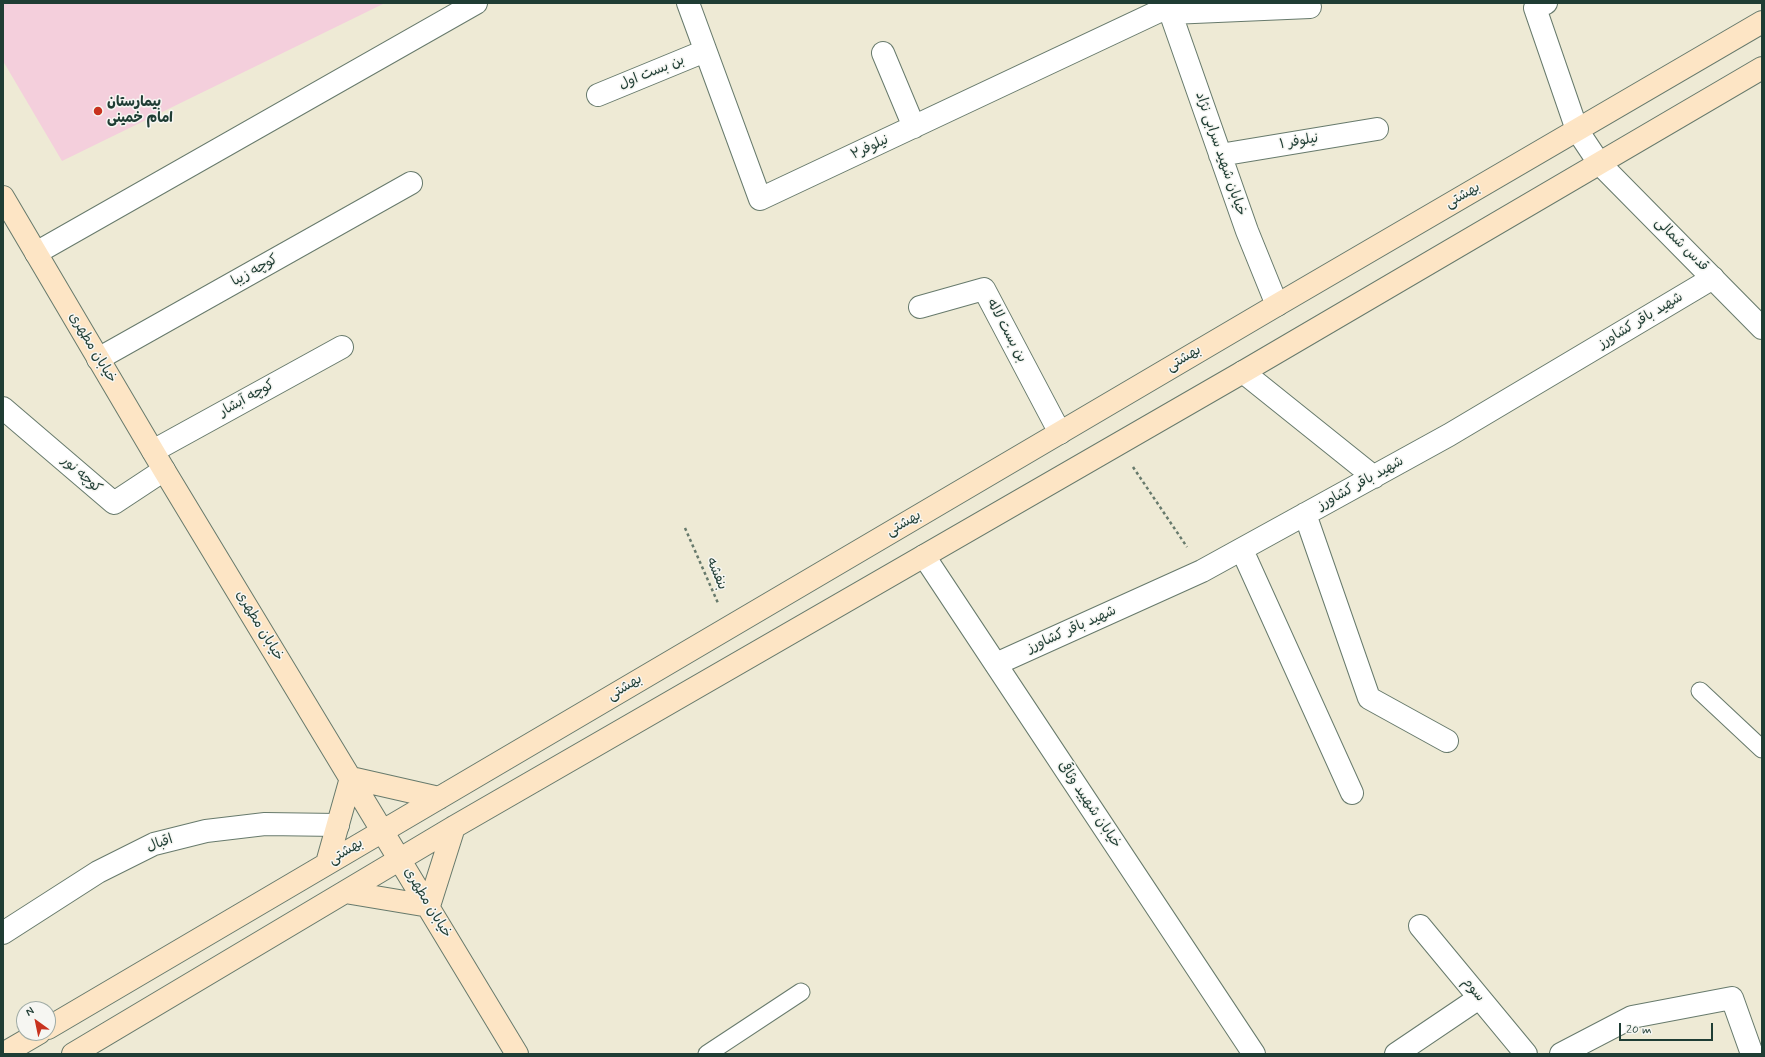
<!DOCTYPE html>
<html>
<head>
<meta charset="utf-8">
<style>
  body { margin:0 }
  #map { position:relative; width:1765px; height:1057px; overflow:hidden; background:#eeead5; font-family:Mynerve,sans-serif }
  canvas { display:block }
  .frame { position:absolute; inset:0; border:4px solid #1f3d34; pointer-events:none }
  .north { position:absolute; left:16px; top:1001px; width:40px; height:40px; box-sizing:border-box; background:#f6f6f2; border:1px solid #a0aca6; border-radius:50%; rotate:327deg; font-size:11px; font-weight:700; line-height:16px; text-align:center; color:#1f3d34 }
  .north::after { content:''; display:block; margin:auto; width:14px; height:18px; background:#c8321e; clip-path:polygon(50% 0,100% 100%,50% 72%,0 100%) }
  .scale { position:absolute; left:1619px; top:1023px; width:94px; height:18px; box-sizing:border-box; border:2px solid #1f3d34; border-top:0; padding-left:5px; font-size:12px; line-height:14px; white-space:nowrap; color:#1f3d34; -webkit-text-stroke:3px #f6f6f2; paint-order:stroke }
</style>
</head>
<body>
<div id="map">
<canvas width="1765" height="1057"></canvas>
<div class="frame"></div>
<div class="north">N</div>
<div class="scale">20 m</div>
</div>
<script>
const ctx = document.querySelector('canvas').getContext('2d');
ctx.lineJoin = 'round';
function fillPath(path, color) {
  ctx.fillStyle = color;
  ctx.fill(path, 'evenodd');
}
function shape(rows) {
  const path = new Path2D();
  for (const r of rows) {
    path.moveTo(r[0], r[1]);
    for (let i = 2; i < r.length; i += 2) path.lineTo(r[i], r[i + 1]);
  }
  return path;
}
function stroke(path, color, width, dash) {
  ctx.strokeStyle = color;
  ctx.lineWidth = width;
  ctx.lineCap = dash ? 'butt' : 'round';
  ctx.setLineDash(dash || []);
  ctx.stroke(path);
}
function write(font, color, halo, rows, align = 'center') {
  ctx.font = font + ' Mynerve,"Playpen Sans Arabic",sans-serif';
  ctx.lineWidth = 3;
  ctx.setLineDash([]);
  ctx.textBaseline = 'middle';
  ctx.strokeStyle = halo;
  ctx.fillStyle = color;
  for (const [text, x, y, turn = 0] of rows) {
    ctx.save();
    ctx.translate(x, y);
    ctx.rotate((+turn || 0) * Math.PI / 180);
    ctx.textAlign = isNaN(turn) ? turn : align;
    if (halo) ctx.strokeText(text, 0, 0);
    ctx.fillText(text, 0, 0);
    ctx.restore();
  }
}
fillPath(shape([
  [3,3,385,3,62,161,3,61]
]), '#f4cfdc');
const service = shape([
  [1700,691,1762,749],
  [707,1054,801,992]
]);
const minor = shape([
  [688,3,760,199,1168,7],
  [1167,3,1247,231,1277,305],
  [1546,3,1535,8,1577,130],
  [1171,13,1310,7],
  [883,53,914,127],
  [598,95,705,51],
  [1220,155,1377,129],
  [36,253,476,3],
  [920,307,984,289,1060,433],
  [98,359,411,183],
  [1243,372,1374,477],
  [3,408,114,503,164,470],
  [153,451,342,347],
  [1305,514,1369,698,1447,741],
  [1242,550,1352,793],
  [996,664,1202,571,1449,435,1713,278],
  [1420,926,1526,1054],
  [3,933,98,872,154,844,206,831,265,824,338,825],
  [1396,1054,1479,998],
  [1561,1054,1632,1017,1732,998,1752,1054]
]);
const tertiary = shape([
  [1577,130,1599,163,1762,328],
  [924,556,1254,1054]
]);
const secondary = shape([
  [3,197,164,470,517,1054],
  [327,863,351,778,439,798],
  [345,892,429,906,454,827],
  [48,1028,1277,305,1762,22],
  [3,1054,39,1033],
  [73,1054,454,827,1243,372,1762,68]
]);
stroke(service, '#677a6c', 19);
stroke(minor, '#677a6c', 24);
stroke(tertiary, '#677a6c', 24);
stroke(secondary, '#677a6c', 24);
stroke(shape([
  [1133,467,1187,547],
  [685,528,718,603]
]), '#677a6c', 2.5, [3, 3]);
stroke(service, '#fff', 17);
stroke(minor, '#fff', 22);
stroke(tertiary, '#fff', 22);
stroke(secondary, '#fde5c5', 22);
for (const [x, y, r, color] of [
  [98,111,5,"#c8321e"]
]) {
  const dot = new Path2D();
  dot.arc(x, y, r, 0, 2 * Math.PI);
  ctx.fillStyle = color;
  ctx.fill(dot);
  stroke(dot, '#f6f6f2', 1.5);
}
write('14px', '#1f3d34', '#f6f6f2', [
  ["بن بست اول",652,73,-22],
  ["نیلوفر ۱",1299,142,-10],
  ["نیلوفر۲",870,148,-25],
  ["خیابان شهید سرابی نژاد",1220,154,71],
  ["بهشتی",1463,196,-30],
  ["قدس شمالی",1681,245,45],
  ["کوچه زیبا",255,271,-29],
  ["شهید باقر کشاورز",1641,321,-31],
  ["بن بست لاله",1006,331,62],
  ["خیابان مطهری",92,348,59],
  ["بهشتی",1184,359,-31],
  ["کوچه آبشار",247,399,-29],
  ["کوچه نور",81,475,41],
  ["شهید باقر کشاورز",1361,484,-29],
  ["بهشتی",904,524,-30],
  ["بنفشه",716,574,67],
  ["خیابان مطهری",259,626,59],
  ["شهید باقر کشاورز",1072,630,-24],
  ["بهشتی",625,688,-31],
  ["خیابان شهیید وثاقی",1089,805,56],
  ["اقبال",160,844,-19],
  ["بهشتی",346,852,-31],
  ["خیابان مطهری",427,903,59],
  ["سوم",1473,990,50]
]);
write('bold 14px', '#1f3d34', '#f6f6f2', [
  ["بیمارستان",107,103],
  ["امام خمینی",107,119]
], 'left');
</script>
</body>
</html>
